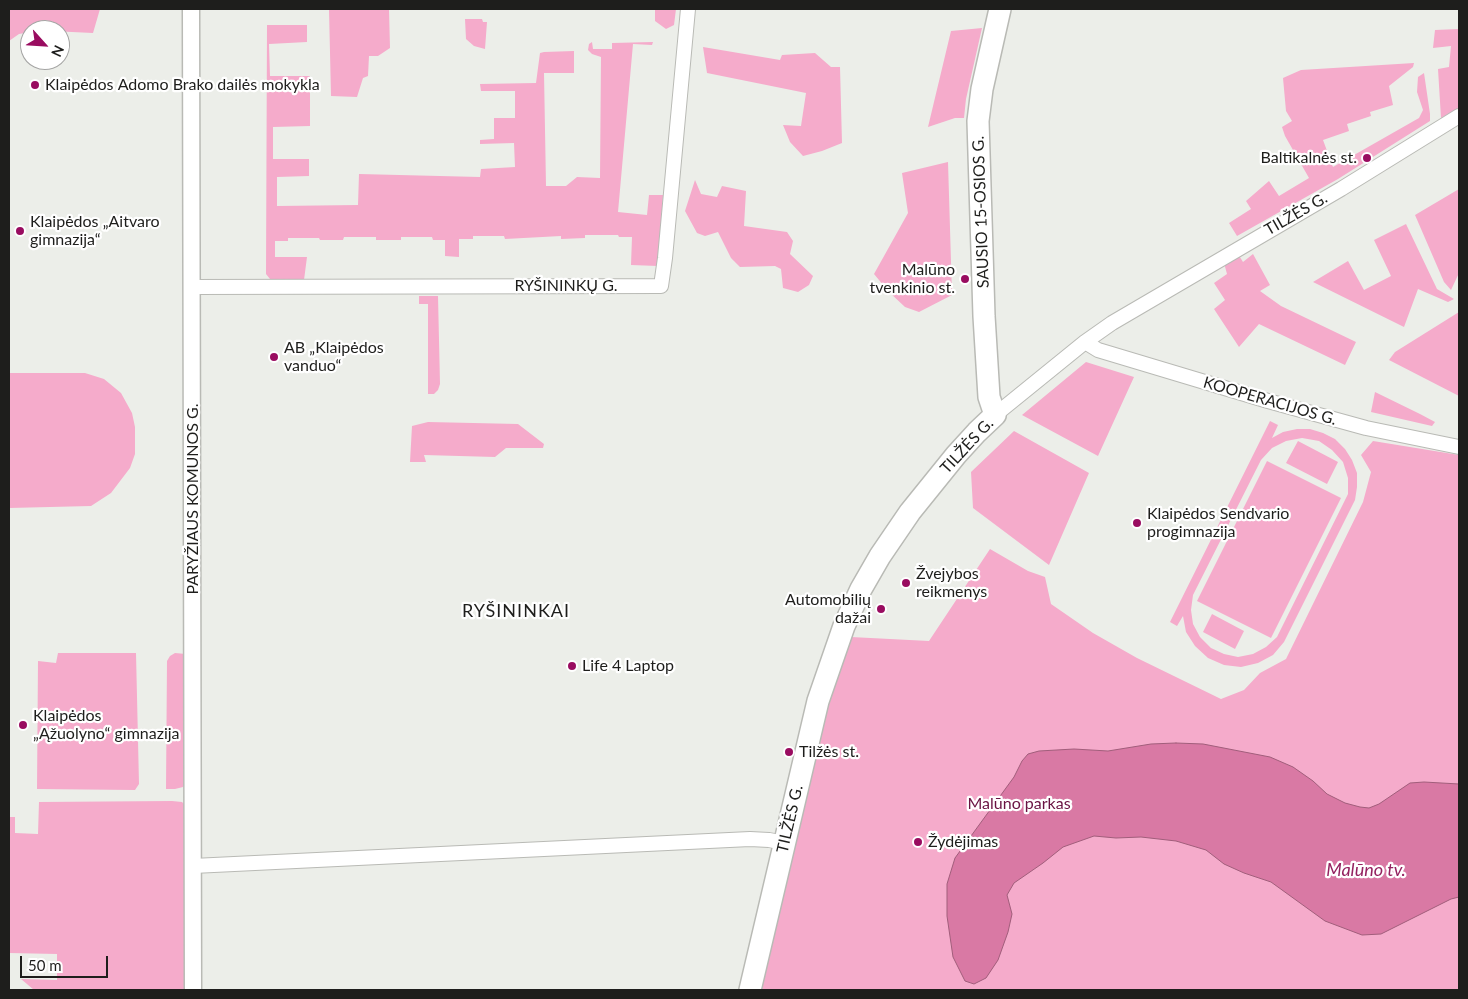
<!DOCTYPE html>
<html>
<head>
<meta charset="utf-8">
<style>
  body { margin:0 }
  #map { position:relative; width:1468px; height:999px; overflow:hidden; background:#eceee9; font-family:Lato,sans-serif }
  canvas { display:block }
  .frame { position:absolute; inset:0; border:10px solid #1e1e1c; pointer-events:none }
  .north { position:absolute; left:20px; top:20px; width:50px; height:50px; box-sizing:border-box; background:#fff; border:1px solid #a5a5a4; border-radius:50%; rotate:116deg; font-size:14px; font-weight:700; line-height:20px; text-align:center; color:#1e1e1c }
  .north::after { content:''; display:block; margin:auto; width:18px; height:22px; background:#990c60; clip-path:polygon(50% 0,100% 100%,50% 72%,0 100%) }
  .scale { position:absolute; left:20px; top:956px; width:88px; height:22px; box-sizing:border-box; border:2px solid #1e1e1c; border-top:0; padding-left:6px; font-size:15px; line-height:18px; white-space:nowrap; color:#1e1e1c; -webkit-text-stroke:4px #fff; paint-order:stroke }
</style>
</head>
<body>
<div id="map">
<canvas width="1468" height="999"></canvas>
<div class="frame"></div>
<div class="north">N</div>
<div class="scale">50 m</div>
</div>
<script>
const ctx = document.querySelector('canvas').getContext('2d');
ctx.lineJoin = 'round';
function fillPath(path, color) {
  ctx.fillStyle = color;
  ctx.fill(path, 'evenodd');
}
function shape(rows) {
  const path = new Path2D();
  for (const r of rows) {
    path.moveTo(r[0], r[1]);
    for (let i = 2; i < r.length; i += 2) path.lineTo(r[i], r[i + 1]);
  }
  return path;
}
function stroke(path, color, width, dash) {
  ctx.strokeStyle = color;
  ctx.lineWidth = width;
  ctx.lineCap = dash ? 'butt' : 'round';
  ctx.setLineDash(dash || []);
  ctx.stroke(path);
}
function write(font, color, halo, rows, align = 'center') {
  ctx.font = font + ' Lato,sans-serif';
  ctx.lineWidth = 4.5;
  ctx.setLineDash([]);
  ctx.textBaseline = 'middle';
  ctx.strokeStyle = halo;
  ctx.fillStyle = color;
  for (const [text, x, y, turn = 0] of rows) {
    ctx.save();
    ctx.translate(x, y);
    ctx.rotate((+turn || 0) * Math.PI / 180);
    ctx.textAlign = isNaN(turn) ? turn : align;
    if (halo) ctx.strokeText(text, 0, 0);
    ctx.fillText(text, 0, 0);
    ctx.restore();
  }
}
fillPath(shape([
  [9,9,100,9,93,33,30,30,30,32,19,34,9,41],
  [329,9,389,9,390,48,378,56,369,56,368,76,363,78,357,97,331,96],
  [655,9,676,9,674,25,666,29,655,21],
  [465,19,482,19,483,22,487,22,485,49,474,46,466,39],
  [267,25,307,25,307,42,269,44,270,76,310,76,310,126,273,127,273,159,309,159,309,176,277,177,277,206,358,205,359,174,480,177,481,169,515,167,514,143,480,144,480,140,494,139,494,118,515,118,515,91,481,91,480,84,536,83,540,53,544,52,574,51,574,73,544,73,546,186,566,186,577,177,600,178,601,57,592,54,588,50,589,44,592,42,593,49,612,49,612,43,653,42,652,45,633,44,618,212,647,215,649,195,663,195,658,266,631,265,632,237,619,237,618,235,585,235,585,238,561,239,561,236,505,239,504,236,473,236,473,239,459,239,459,257,445,256,445,240,433,240,432,237,401,237,401,240,376,240,376,237,344,237,343,240,320,240,319,238,288,238,288,241,275,241,275,257,307,257,304,280,276,280,270,279,266,274],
  [982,28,966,99,964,118,955,118,928,127,951,31],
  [1459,29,1459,108,1441,118,1438,69,1449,67,1451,46,1433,48,1435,30],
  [703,47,780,60,782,55,815,53,831,67,840,67,842,143,822,151,803,156,790,142,783,125,801,126,806,93,707,73],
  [1414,63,1413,67,1389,86,1393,105,1370,112,1371,116,1347,124,1349,131,1323,140,1333,167,1419,118,1423,110,1417,92,1418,77,1424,73,1430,114,1430,121,1338,179,1237,236,1229,223,1251,209,1246,201,1269,181,1279,196,1309,178,1285,136,1282,127,1292,121,1286,111,1283,78,1301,70],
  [948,162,952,295,919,312,905,307,889,292,874,274,908,213,902,173],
  [695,180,701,194,717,197,722,186,746,191,744,226,787,232,793,241,790,254,813,276,809,285,798,292,783,288,781,269,775,266,740,267,731,258,718,232,705,236,697,233,685,211],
  [1459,189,1459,261,1458,264,1459,273,1451,290,1444,282,1415,215],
  [1406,224,1437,289,1454,299,1448,302,1418,289,1404,327,1313,282,1348,261,1364,290,1391,276,1374,240],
  [1238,254,1243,262,1253,254,1270,285,1260,291,1281,306,1356,342,1345,365,1259,324,1239,347,1214,309,1225,300,1214,283,1227,274,1224,263],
  [419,296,438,296,440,384,438,390,434,394,428,394,428,304,419,304],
  [1459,312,1459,396,1389,360,1395,352],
  [1086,362,1134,377,1098,456,1022,415],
  [9,373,85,373,104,379,121,393,132,413,135,427,135,454,130,468,111,493,91,506,9,508],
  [1375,392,1420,414,1435,422,1432,426,1371,412],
  [1270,421,1278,425,1272,438,1283,432,1297,429,1310,429,1323,433,1335,439,1345,449,1352,460,1357,473,1357,487,1355,500,1284,642,1273,655,1258,663,1241,667,1224,665,1208,658,1195,646,1186,632,1183,616,1177,626,1170,622],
  [1302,438,1319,441,1332,450,1343,462,1348,478,1348,494,1277,637,1266,647,1253,654,1238,657,1224,654,1211,648,1200,637,1193,624,1191,610,1193,595,1261,460,1272,448,1286,441],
  [428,422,518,424,544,444,543,448,506,448,495,457,424,455,426,462,410,462,412,426],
  [1014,431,1089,473,1049,565,973,508,971,472],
  [1298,441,1338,462,1327,484,1286,463],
  [1373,441,1459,455,1459,990,761,990,826,709,851,637,929,641,990,549,1028,571,1045,577,1051,604,1093,633,1137,658,1221,699,1244,690,1260,673,1286,659,1363,502,1371,472,1361,455],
  [1267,461,1341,498,1271,638,1197,601],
  [1212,614,1244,631,1235,649,1203,632],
  [58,653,136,653,139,784,135,790,37,789,38,661,56,663],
  [175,653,186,654,187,782,183,787,175,789,166,789,167,661,170,656],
  [172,801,182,802,187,807,187,990,34,990,21,979,57,980,57,954,9,953,9,817,15,817,15,833,38,834,39,802]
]), '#f5abcb');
const water = shape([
  [1176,743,1203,744,1270,757,1293,767,1313,781,1327,794,1345,803,1360,807,1369,808,1379,804,1410,783,1424,782,1459,784,1459,897,1451,899,1381,934,1362,935,1325,921,1271,882,1244,873,1224,864,1206,850,1176,841,1141,837,1116,838,1094,836,1063,847,1043,863,1014,883,1007,895,1012,914,1008,932,998,960,986,978,974,984,965,981,953,957,947,916,947,884,955,858,1014,777,1022,761,1028,754,1039,751,1074,749,1108,751,1151,744,1176,743]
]);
fillPath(water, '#d979a4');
stroke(water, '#a15e7b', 1);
const minor = shape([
  [192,287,661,286,665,258,688,9],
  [1085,342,1098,350,1268,401,1366,428,1459,447],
  [995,415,1085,342,1112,323,1341,189,1459,116],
  [193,866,750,839,769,840,785,843]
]);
const tertiary = shape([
  [191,9,193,990]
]);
const primary = shape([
  [750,990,818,701,844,626,861,589,880,556,910,512,956,455,977,432,995,415,989,397,984,316,978,121,982,89,1000,9]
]);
stroke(minor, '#b9bab5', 16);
stroke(tertiary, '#b9bab5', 19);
stroke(primary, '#b9bab5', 24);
stroke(minor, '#fff', 14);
stroke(tertiary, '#fff', 16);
stroke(primary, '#fff', 21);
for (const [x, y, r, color] of [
  [35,85,5,"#990c60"],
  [1367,158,5,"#990c60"],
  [20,231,5,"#990c60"],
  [965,279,5,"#990c60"],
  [274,357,5,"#990c60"],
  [1137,523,5,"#990c60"],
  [906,583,5,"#990c60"],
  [881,609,5,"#990c60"],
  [572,666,5,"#990c60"],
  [23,725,5,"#990c60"],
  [789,752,5,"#990c60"],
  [918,842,5,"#990c60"]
]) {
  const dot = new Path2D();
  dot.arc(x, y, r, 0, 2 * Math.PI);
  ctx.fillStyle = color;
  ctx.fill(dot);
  stroke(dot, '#fff', 2);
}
write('16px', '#1e1e1c', '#fff', [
  ["Klaipėdos Adomo Brako dailės mokykla",45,85],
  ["Baltikalnės st.",1357,158,"right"],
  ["Klaipėdos „Aitvaro",30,222],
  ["gimnazija“",30,240],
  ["Malūno",955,270,"right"],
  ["tvenkinio st.",955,288,"right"],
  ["AB „Klaipėdos",284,348],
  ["vanduo“",284,366],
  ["Klaipėdos Sendvario",1147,514],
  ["progimnazija",1147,532],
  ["Žvejybos",916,574],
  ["reikmenys",916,592],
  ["Automobilių",871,600,"right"],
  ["dažai",871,618,"right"],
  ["Life 4 Laptop",582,666],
  ["Klaipėdos",33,716],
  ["„Ąžuolyno“ gimnazija",33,734],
  ["Tilžės st.",799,752],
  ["Žydėjimas",928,842]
], 'left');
write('16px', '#1e1e1c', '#fff', [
  ["SAUSIO 15-OSIOS G.",981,212,-92],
  ["TILŽĖS G.",1296,214,-30],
  ["RYŠININKŲ G.",566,286],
  ["KOOPERACIJOS G.",1270,401,16],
  ["TILŽĖS G.",967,446,-47],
  ["PARYŽIAUS KOMUNOS G.",193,499,-90],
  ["TILŽĖS G.",790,819,-77]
]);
write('16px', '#691242', '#fff', [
  ["Malūno parkas",1019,804]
]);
ctx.letterSpacing = '1px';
write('18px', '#1e1e1c', '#fff', [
  ["RYŠININKAI",516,611]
]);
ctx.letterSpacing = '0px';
write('italic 18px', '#942260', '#fff', [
  ["Malūno tv.",1366,870]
]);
</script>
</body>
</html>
